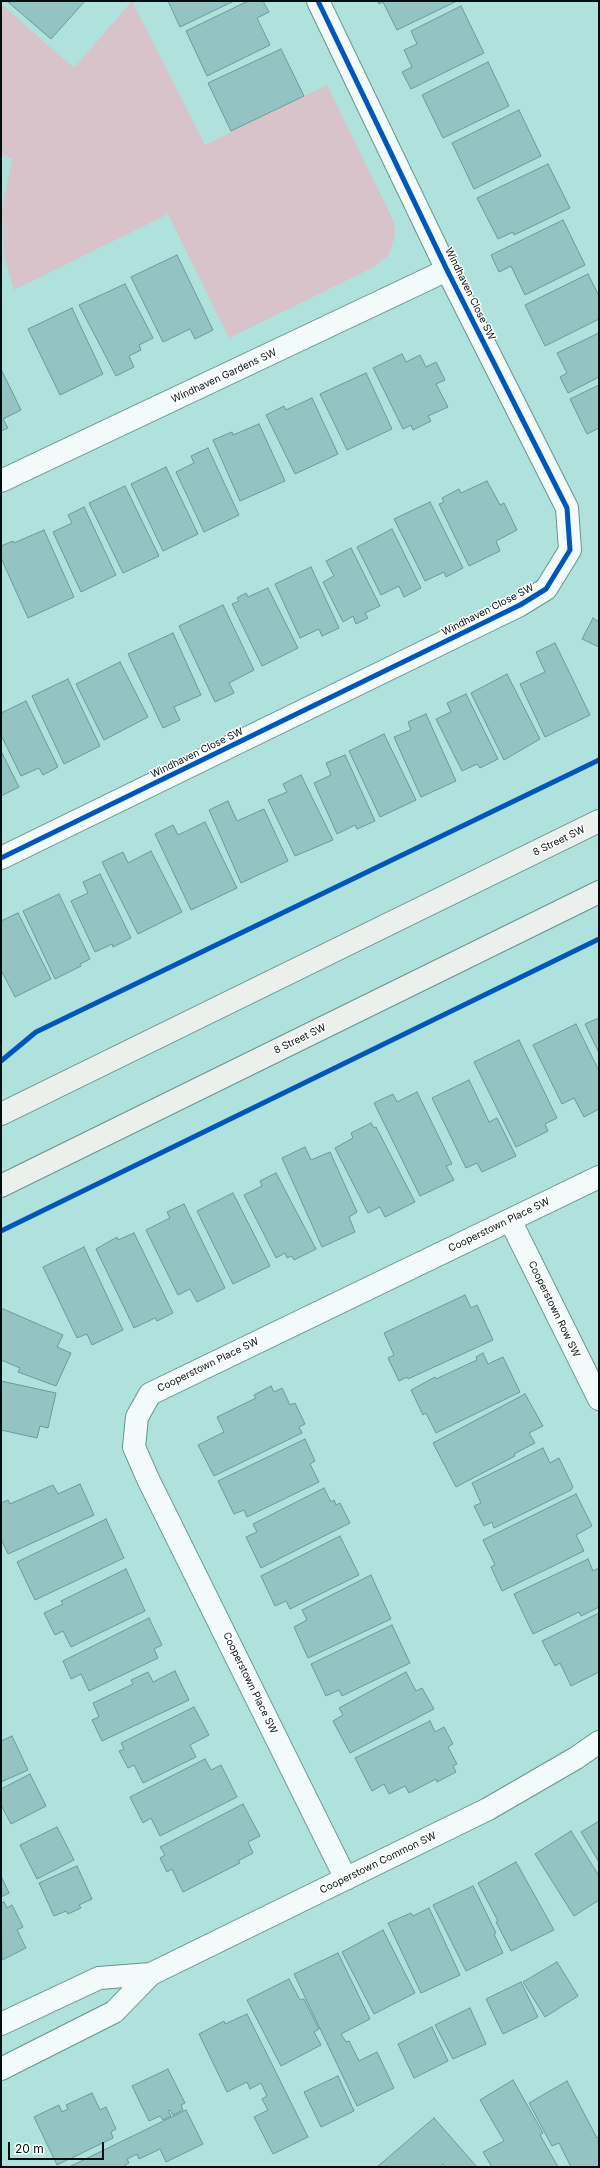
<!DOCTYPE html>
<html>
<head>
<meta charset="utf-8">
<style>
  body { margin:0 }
  #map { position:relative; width:600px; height:2168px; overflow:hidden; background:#afe2dc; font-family:Inter,sans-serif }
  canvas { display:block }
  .frame { position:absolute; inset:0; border:2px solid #000f0d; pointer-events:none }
  .scale { position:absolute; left:8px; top:2142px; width:96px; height:18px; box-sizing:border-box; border:2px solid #000f0d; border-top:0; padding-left:5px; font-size:12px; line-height:14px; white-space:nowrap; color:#000f0d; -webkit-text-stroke:3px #fff; paint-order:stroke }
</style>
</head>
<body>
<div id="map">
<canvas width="600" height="2168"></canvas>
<div class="frame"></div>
<div class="scale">20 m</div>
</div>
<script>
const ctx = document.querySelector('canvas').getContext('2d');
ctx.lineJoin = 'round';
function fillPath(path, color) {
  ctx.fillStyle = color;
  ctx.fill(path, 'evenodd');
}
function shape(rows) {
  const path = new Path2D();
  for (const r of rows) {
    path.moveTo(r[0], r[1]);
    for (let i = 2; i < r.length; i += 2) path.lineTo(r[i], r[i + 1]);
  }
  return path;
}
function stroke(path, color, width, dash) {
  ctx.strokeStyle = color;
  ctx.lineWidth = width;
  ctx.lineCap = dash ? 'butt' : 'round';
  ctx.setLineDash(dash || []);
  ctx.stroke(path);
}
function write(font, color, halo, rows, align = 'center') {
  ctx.font = font + ' Inter,sans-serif';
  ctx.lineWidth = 3;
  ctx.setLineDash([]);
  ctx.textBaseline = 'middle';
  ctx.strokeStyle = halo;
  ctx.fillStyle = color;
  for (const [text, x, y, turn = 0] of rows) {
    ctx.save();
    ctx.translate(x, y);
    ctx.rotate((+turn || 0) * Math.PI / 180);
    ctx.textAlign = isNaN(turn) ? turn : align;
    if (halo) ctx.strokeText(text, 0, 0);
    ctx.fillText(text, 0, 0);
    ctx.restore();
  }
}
fillPath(shape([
  [132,1,205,145,327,85,394,222,395,234,389,255,374,267,229,338,168,214,14,290,4,257,2,209,12,159,1,154,1,4,74,68]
]), '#d7c3c9');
const building = shape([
  [7,1,85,1,51,39,7,1],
  [168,1,234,1,180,27,168,1],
  [248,1,263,1,269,12,257,18,270,45,207,76,186,31,248,1],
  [377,1,457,1,397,30,383,2,379,4,377,1],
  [461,6,484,53,411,89,402,72,412,67,404,50,417,44,411,31,461,6],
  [281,49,304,96,231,131,208,83,281,49],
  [488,62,509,106,443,138,422,95,488,62],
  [519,110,541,156,474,189,452,143,519,110],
  [548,164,570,208,514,235,513,232,498,239,477,198,548,164],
  [563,220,585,265,525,295,511,266,499,272,491,255,563,220],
  [177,255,213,330,195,339,190,329,163,342,131,277,177,255],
  [588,274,599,296,599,319,545,346,525,305,588,274],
  [125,284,153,338,139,345,141,350,129,356,134,367,116,376,79,305,125,284],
  [72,308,103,374,60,395,28,329,72,308],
  [599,333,599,377,568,393,560,377,567,373,557,353,599,333],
  [402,354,406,362,420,355,426,367,436,362,445,380,436,384,448,407,428,416,431,421,413,430,411,425,403,429,373,368,402,354],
  [1,369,21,410,3,419,8,428,1,431,1,369],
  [366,373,392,429,347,450,320,394,366,373],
  [599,385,599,428,587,434,570,399,599,385],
  [312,398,338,454,295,474,266,415,284,406,286,410,312,398],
  [259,424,285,481,240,501,213,440,232,432,233,435,259,424],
  [208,448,239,515,204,532,176,472,194,463,191,456,208,448],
  [166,467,198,534,163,551,131,484,166,467],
  [487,481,500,505,504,503,517,530,496,541,500,551,469,566,439,504,444,502,442,498,459,489,461,493,487,481],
  [125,486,159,556,123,573,89,503,125,486],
  [430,502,463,568,446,577,444,572,425,581,394,519,430,502],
  [84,507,116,575,81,592,53,532,72,523,68,515,84,507],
  [392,529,421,588,404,597,399,586,381,595,357,547,392,529],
  [44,530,74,597,28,618,1,558,1,546,13,541,14,543,44,530],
  [351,548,380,606,365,613,368,618,356,624,353,616,343,622,323,582,334,576,326,561,351,548],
  [311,567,339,628,322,636,319,629,300,638,275,584,311,567],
  [268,588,298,648,262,666,232,604,239,601,237,598,246,593,248,597,268,588],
  [223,605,254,670,229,683,234,693,215,702,179,626,223,605],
  [593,618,599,622,599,647,582,639,593,618],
  [173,633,201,695,174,707,180,720,163,728,128,654,173,633],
  [555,643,590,715,545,737,520,684,545,672,536,652,555,643],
  [120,662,148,717,104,740,76,684,120,662],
  [507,674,540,739,504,760,471,693,507,674],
  [68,679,100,746,64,764,32,696,68,679],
  [466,694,498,759,480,768,477,764,462,771,436,719,451,712,447,703,466,694],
  [26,701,58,767,43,775,39,768,21,776,1,735,1,713,26,701],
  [426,714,456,781,421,797,394,737,411,730,408,722,426,714],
  [384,734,416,800,380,817,349,751,384,734],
  [1,751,19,787,1,796,1,751],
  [345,755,375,821,357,829,355,825,337,834,314,783,331,775,326,763,345,755],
  [301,775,333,840,295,856,268,800,287,792,283,784,301,775],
  [228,801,237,821,264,809,288,861,241,883,209,810,228,801],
  [205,822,237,888,191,910,155,834,173,825,178,835,205,822],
  [151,851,182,912,138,934,102,862,123,852,128,863,151,851],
  [100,874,131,938,113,947,112,944,95,952,71,901,88,893,83,882,100,874],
  [59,894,90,959,80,964,81,966,55,979,23,911,59,894],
  [18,913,51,979,15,997,1,970,1,921,18,913],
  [599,1018,599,1053,585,1024,599,1018],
  [576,1024,599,1071,599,1109,584,1117,574,1098,562,1104,533,1045,576,1024],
  [519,1040,557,1118,545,1124,548,1131,516,1147,474,1062,519,1040],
  [469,1080,489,1122,497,1118,516,1156,482,1172,477,1163,466,1168,432,1098,469,1080],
  [417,1092,452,1164,446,1166,454,1180,420,1196,374,1103,393,1094,397,1102,417,1092],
  [371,1123,374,1128,376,1127,415,1202,385,1217,380,1207,368,1213,335,1148,353,1138,351,1133,371,1123],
  [305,1147,311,1160,330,1152,357,1212,349,1217,355,1232,322,1247,282,1158,305,1147],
  [276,1173,316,1249,294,1260,292,1256,287,1258,285,1253,276,1258,244,1195,262,1186,260,1181,276,1173],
  [233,1193,270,1266,233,1284,197,1211,233,1193],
  [184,1204,225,1288,197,1302,190,1289,178,1295,146,1230,170,1218,167,1212,184,1204],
  [134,1233,173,1313,157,1321,155,1318,134,1328,96,1249,117,1237,118,1240,134,1233],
  [84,1247,123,1330,92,1345,87,1334,77,1338,43,1267,84,1247],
  [465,1295,471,1308,477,1305,493,1340,408,1379,407,1377,399,1381,388,1358,394,1355,384,1333,465,1295],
  [1,1308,63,1335,57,1347,71,1353,56,1386,18,1372,20,1368,1,1360,1,1308],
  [483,1353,488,1364,503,1357,520,1392,436,1433,426,1413,423,1415,411,1390,435,1377,436,1379,477,1360,476,1357,483,1353],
  [1,1381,56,1393,48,1428,40,1426,37,1438,1,1430,1,1381],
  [271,1386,274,1392,282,1388,290,1405,295,1403,305,1424,299,1427,302,1433,214,1476,198,1445,224,1432,217,1417,256,1398,254,1395,271,1386],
  [525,1394,543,1426,529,1433,535,1443,514,1454,515,1456,456,1487,433,1443,525,1394],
  [305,1439,315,1461,310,1464,319,1482,247,1517,244,1510,234,1514,218,1481,305,1439],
  [543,1448,550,1463,559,1458,573,1487,571,1490,494,1528,492,1522,484,1526,474,1506,481,1503,472,1483,543,1448],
  [80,1484,94,1515,8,1554,1,1539,1,1503,8,1500,10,1504,53,1485,58,1494,80,1484],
  [324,1488,331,1502,334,1500,336,1505,340,1503,350,1523,261,1568,246,1537,257,1532,253,1524,324,1488],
  [576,1494,592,1526,576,1535,584,1551,502,1591,491,1567,495,1565,483,1540,576,1494],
  [106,1519,124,1558,35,1600,17,1562,106,1519],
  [340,1536,359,1575,290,1609,286,1601,275,1606,261,1576,340,1536],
  [588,1559,593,1571,599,1568,599,1607,581,1616,579,1612,533,1634,514,1594,588,1559],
  [126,1569,145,1611,71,1647,63,1631,55,1635,44,1613,63,1604,61,1601,126,1569],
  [371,1575,391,1619,308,1658,294,1627,307,1620,302,1610,371,1575],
  [599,1613,599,1672,571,1686,560,1663,555,1666,542,1641,599,1613],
  [149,1618,162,1645,154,1649,158,1658,89,1691,81,1674,71,1679,63,1661,149,1618],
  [392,1625,410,1663,342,1696,339,1690,326,1696,311,1664,392,1625],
  [175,1671,189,1700,102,1741,92,1720,99,1717,93,1703,133,1684,131,1680,148,1672,153,1682,175,1671],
  [406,1672,416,1691,422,1688,434,1709,350,1753,333,1721,343,1715,339,1708,406,1672],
  [194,1707,209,1735,190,1745,196,1757,143,1783,134,1765,128,1768,119,1751,124,1749,121,1743,194,1707],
  [430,1721,435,1732,444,1727,453,1744,448,1747,457,1764,453,1766,456,1772,437,1782,436,1779,409,1793,405,1786,389,1794,384,1784,372,1791,355,1758,430,1721],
  [12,1736,28,1770,1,1782,1,1741,12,1736],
  [205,1759,211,1770,221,1765,237,1797,160,1836,151,1818,143,1823,130,1797,205,1759],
  [30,1774,46,1806,11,1824,1,1805,1,1789,30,1774],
  [243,1804,260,1836,248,1842,253,1853,238,1861,240,1863,183,1892,172,1869,167,1872,160,1858,165,1855,160,1847,243,1804],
  [599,1821,599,1862,581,1832,599,1821],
  [57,1827,74,1860,37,1879,20,1845,57,1827],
  [571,1831,599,1876,599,1900,574,1916,535,1854,571,1831],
  [516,1862,554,1930,511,1951,496,1922,498,1921,478,1883,516,1862],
  [77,1866,92,1899,79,1905,81,1908,68,1914,66,1911,54,1916,39,1883,77,1866],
  [1,1876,9,1893,1,1897,1,1876],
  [473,1886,496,1933,494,1934,503,1953,466,1971,433,1905,473,1886],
  [4,1902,7,1908,12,1905,23,1927,17,1930,26,1948,2,1960,1,1903,4,1902],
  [429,1908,460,1975,421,1993,388,1923,411,1913,413,1916,429,1908],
  [383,1930,415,1993,374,2014,342,1952,383,1930],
  [338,1953,370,2019,341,2034,346,2042,349,2041,359,2061,377,2052,394,2088,357,2106,294,1974,338,1953],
  [557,1962,578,1996,545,2017,523,1982,557,1962],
  [289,1979,300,2000,304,1999,319,2029,314,2032,321,2045,281,2066,247,2000,289,1979],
  [521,1982,538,2017,503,2034,486,1999,521,1982],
  [470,2008,486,2044,453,2059,435,2025,470,2008],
  [247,2014,308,2137,273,2154,254,2117,268,2110,262,2099,267,2096,261,2083,250,2089,247,2082,227,2092,199,2034,224,2021,225,2024,247,2014],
  [432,2027,448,2061,414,2078,398,2044,432,2027],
  [168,2069,185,2103,181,2105,183,2110,173,2115,170,2110,168,2111,171,2116,163,2120,160,2116,149,2121,132,2086,168,2069],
  [338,2076,354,2111,321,2127,304,2092,338,2076],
  [513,2080,543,2133,540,2135,558,2167,492,2167,483,2152,504,2141,480,2100,513,2080],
  [567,2081,597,2138,599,2137,599,2167,571,2167,559,2143,552,2146,529,2103,567,2081],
  [92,2093,100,2110,106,2107,116,2129,111,2132,113,2138,57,2165,34,2117,59,2105,62,2112,68,2109,66,2105,92,2093],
  [186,2110,203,2144,166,2162,160,2149,139,2159,137,2154,127,2159,129,2163,125,2165,126,2167,69,2167,186,2110],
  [434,2118,477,2167,446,2167,443,2164,440,2167,377,2167,434,2118]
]);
fillPath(building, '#93c3c3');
stroke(building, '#6b9998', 1);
const street = shape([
  [1,481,447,270],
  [1,858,520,605,546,589,570,550,567,508,447,270,318,1],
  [510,1220,599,1399],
  [346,1879,148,1479,134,1447,137,1417,150,1394,599,1177],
  [1,2024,99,1978,151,1974],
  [1,2069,114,2012,151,1974,488,1809,576,1758,599,1742]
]);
const secondary = shape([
  [1,1114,599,821],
  [1,1186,599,892]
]);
stroke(street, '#669490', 24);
stroke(secondary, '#669490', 24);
stroke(street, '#f3fbfa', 22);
stroke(secondary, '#ecf0ec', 22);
stroke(shape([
  [1,858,520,605,546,589,570,550,567,508,447,270,318,1],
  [1,1061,36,1032,599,760],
  [1,1231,599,939]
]), '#0057b8', 5);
write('10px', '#000f0d', '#fff', [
  ["Windhaven Close SW",470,294,64],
  ["Windhaven Gardens SW",224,376,-25],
  ["Windhaven Close SW",488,610,-27],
  ["Windhaven Close SW",197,753,-26],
  ["8 Street SW",559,841,-26],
  ["8 Street SW",300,1039,-26],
  ["Cooperstown Place SW",499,1225,-26],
  ["Cooperstown Row SW",554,1309,64],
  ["Cooperstown Place SW",208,1365,-26],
  ["Cooperstown Place SW",250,1683,64],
  ["Cooperstown Common SW",378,1863,-26]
]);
</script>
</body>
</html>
